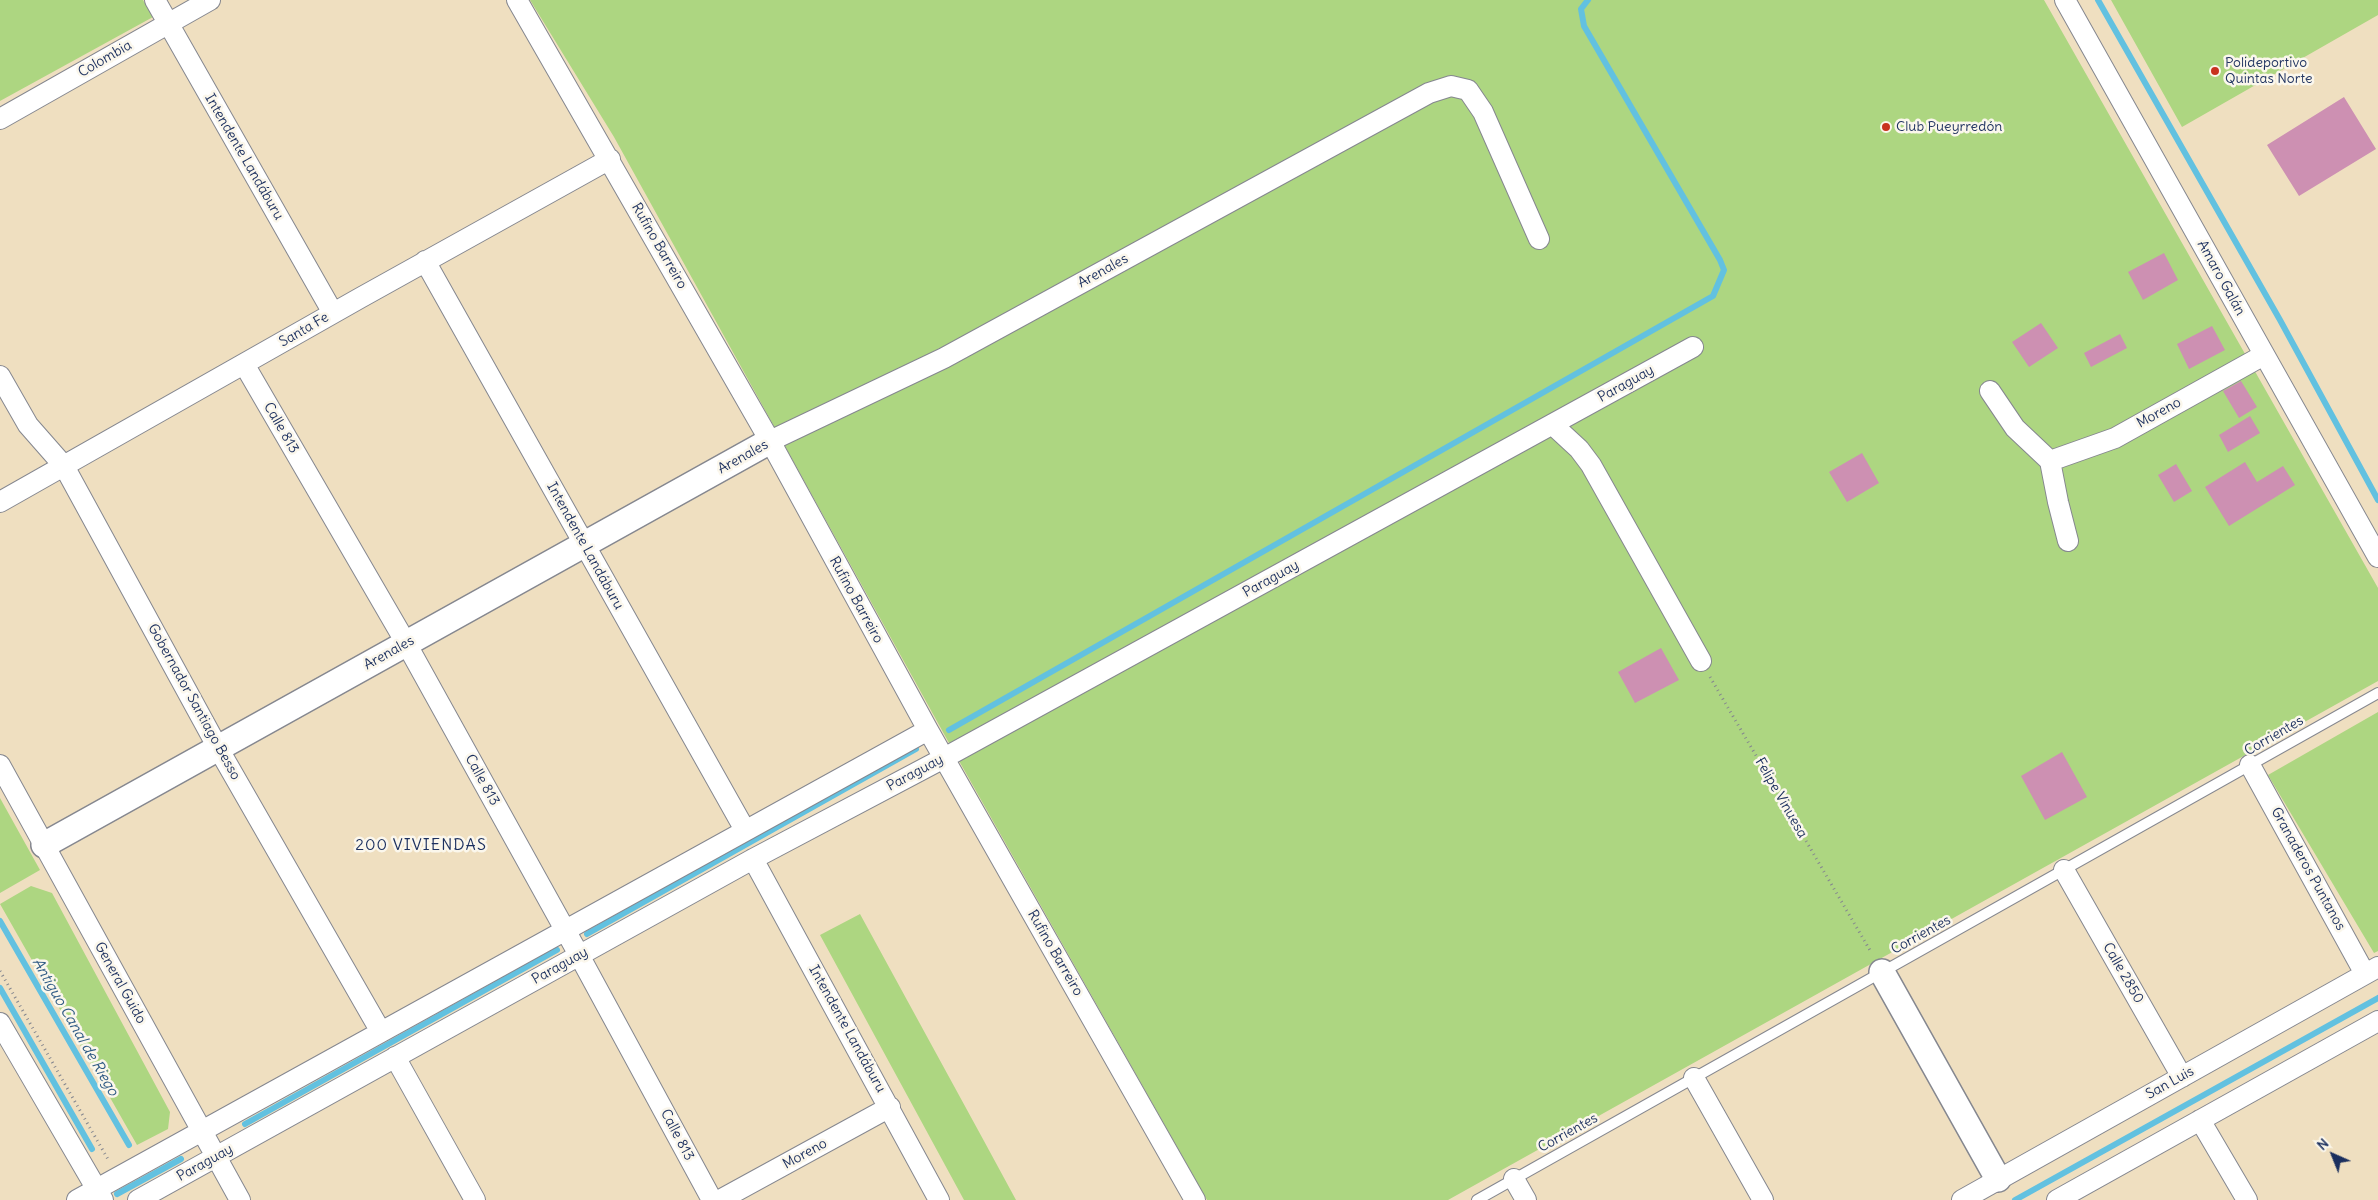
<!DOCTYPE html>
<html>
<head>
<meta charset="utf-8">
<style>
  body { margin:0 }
  #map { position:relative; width:2378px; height:1200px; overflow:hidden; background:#efdfc0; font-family:Delius,sans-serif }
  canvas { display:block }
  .north { position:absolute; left:2308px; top:1130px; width:50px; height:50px; -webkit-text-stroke:4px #fbf7ec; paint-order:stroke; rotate:316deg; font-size:14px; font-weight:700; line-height:20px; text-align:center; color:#1b2f5e }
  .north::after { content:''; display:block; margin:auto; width:18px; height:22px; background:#1b2f5e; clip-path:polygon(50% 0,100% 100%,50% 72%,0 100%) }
</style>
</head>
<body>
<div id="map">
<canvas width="2378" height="1200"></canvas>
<div class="north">N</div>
</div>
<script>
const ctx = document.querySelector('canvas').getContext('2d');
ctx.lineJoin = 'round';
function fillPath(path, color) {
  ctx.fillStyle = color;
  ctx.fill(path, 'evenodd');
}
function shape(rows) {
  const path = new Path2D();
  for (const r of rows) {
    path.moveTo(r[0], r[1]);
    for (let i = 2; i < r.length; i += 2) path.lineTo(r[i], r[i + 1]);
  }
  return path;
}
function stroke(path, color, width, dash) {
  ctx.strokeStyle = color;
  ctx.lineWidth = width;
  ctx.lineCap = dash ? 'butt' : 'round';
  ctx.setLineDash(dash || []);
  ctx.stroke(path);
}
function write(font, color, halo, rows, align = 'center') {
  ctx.font = font + ' Delius,sans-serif';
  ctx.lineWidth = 5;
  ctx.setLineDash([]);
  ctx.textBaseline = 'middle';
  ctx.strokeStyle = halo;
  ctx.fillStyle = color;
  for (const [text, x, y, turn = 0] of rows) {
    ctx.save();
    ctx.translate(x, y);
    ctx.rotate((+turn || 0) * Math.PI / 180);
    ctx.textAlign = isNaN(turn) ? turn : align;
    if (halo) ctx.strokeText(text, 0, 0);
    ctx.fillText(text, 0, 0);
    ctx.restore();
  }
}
fillPath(shape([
  [0,0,143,0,153,17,0,101],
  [530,0,2044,0,2378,588,2378,681,1448,1200,1207,1200,954,752,614,137],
  [2111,0,2378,0,2378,15,2182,127],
  [2378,712,2378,951,2374,953,2268,775],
  [0,798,40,870,0,893],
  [31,886,52,893,170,1112,168,1129,137,1145,0,904],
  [860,914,984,1141,1016,1200,964,1200,820,935]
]), '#add681');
stroke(shape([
  [2098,0,2280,320,2378,500],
  [949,730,1713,296,1724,270,1720,260,1584,26,1581,9,1588,0],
  [0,921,129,1145],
  [587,934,916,749],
  [0,988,92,1149],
  [245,1124,557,950],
  [117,1194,181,1159],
  [2015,1200,2378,998]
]), '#62c1e0', 6);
fillPath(shape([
  [2344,97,2376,149,2299,196,2267,145],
  [2164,253,2178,280,2143,300,2128,272],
  [2041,323,2058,348,2029,367,2012,342],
  [2212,326,2225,350,2189,369,2177,344],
  [2120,334,2127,348,2091,367,2084,353],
  [2241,381,2257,407,2239,418,2223,391],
  [2250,416,2260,433,2228,452,2219,435],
  [1862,453,1879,483,1847,502,1829,472],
  [2245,462,2257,482,2283,466,2295,485,2229,526,2205,487],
  [2176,464,2192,491,2174,502,2158,475],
  [1661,648,1679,680,1635,703,1618,672],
  [2062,752,2087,797,2045,820,2021,776]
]), '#cd90b2');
const service = shape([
  [1477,1200,2378,693]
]);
const minor = shape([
  [155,0,333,313],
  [517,0,770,441,928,730,1195,1200],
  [2065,0,2378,557],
  [0,119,210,0],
  [425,261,745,830],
  [244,364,406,643,579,955,712,1200],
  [0,376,28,425,64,466,218,748,381,1032],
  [1990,391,2015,428,2050,461,2058,502,2068,541],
  [1553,425,1579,449,1591,465,1701,661],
  [770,441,944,358,1429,93,1451,86,1468,90,1483,112,1539,239],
  [2050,461,2115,438,2264,355],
  [0,502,360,298,610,159],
  [0,765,240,1200],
  [2250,765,2365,974],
  [753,859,939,1200],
  [2064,870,2182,1077],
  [0,1023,103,1200],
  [395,1057,475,1200],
  [1694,1078,1763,1200],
  [2200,1120,2247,1200],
  [1514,1179,1526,1200],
  [77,1200,928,730],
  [138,1200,753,859,944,758,1693,347],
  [720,1200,890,1107],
  [1962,1200,2378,967],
  [2057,1200,2378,1021]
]);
const tertiary = shape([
  [44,845,770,441],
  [1882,972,1998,1179]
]);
stroke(service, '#85878f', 12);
stroke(minor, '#85878f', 22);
stroke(tertiary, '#85878f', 28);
stroke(shape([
  [1710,677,1871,952],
  [0,971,109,1161]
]), '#85878f', 3, [1, 4]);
stroke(service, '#fff', 10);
stroke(minor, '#fff', 20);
stroke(tertiary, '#fff', 25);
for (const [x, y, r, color] of [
  [2215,71,5,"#c8321e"],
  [1886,127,5,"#c8321e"]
]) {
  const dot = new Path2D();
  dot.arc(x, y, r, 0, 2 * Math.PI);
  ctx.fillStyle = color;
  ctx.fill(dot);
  stroke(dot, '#fbf7ec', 2);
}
write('14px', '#1b2f5e', '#fbf7ec', [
  ["Colombia",105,59,-30],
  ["Intendente Landáburu",244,157,60],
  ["Rufino Barreiro",659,246,60],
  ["Arenales",1103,271,-29],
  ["Amaro Galán",2221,278,61],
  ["Santa Fe",304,330,-30],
  ["Paraguay",1626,384,-29],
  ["Moreno",2159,413,-29],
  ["Calle 813",281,428,60],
  ["Arenales",743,457,-29],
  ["Intendente Landáburu",585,546,61],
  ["Paraguay",1271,579,-29],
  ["Rufino Barreiro",856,600,61],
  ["Arenales",389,653,-29],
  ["Gobernador Santiago Besso",194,702,61],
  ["Corrientes",2274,736,-30],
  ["Paraguay",915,773,-28],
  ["Calle 813",482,780,61],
  ["Felipe Vinuesa",1781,798,60],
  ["Granaderos Puntanos",2308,869,61],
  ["Corrientes",1921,935,-29],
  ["Rufino Barreiro",1055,953,60],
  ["Paraguay",560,966,-29],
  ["Calle 2850",2123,973,60],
  ["General Guido",120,983,61],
  ["Intendente Landáburu",847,1029,61],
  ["San Luis",2170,1083,-29],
  ["Corrientes",1568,1133,-29],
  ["Calle 813",677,1135,62],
  ["Moreno",805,1154,-29],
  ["Paraguay",205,1163,-29]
]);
write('14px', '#1b2f5e', '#fbf7ec', [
  ["Polideportivo",2225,63],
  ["Quintas Norte",2225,79],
  ["Club Pueyrredón",1896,127]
], 'left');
write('italic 15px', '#305b85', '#fbf7ec', [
  ["Antiguo Canal de Riego",75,1027,60]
]);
ctx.letterSpacing = '1px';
write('16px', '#1b2f5e', '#fbf7ec', [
  ["200 VIVIENDAS",421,845]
]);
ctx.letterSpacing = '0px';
</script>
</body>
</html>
